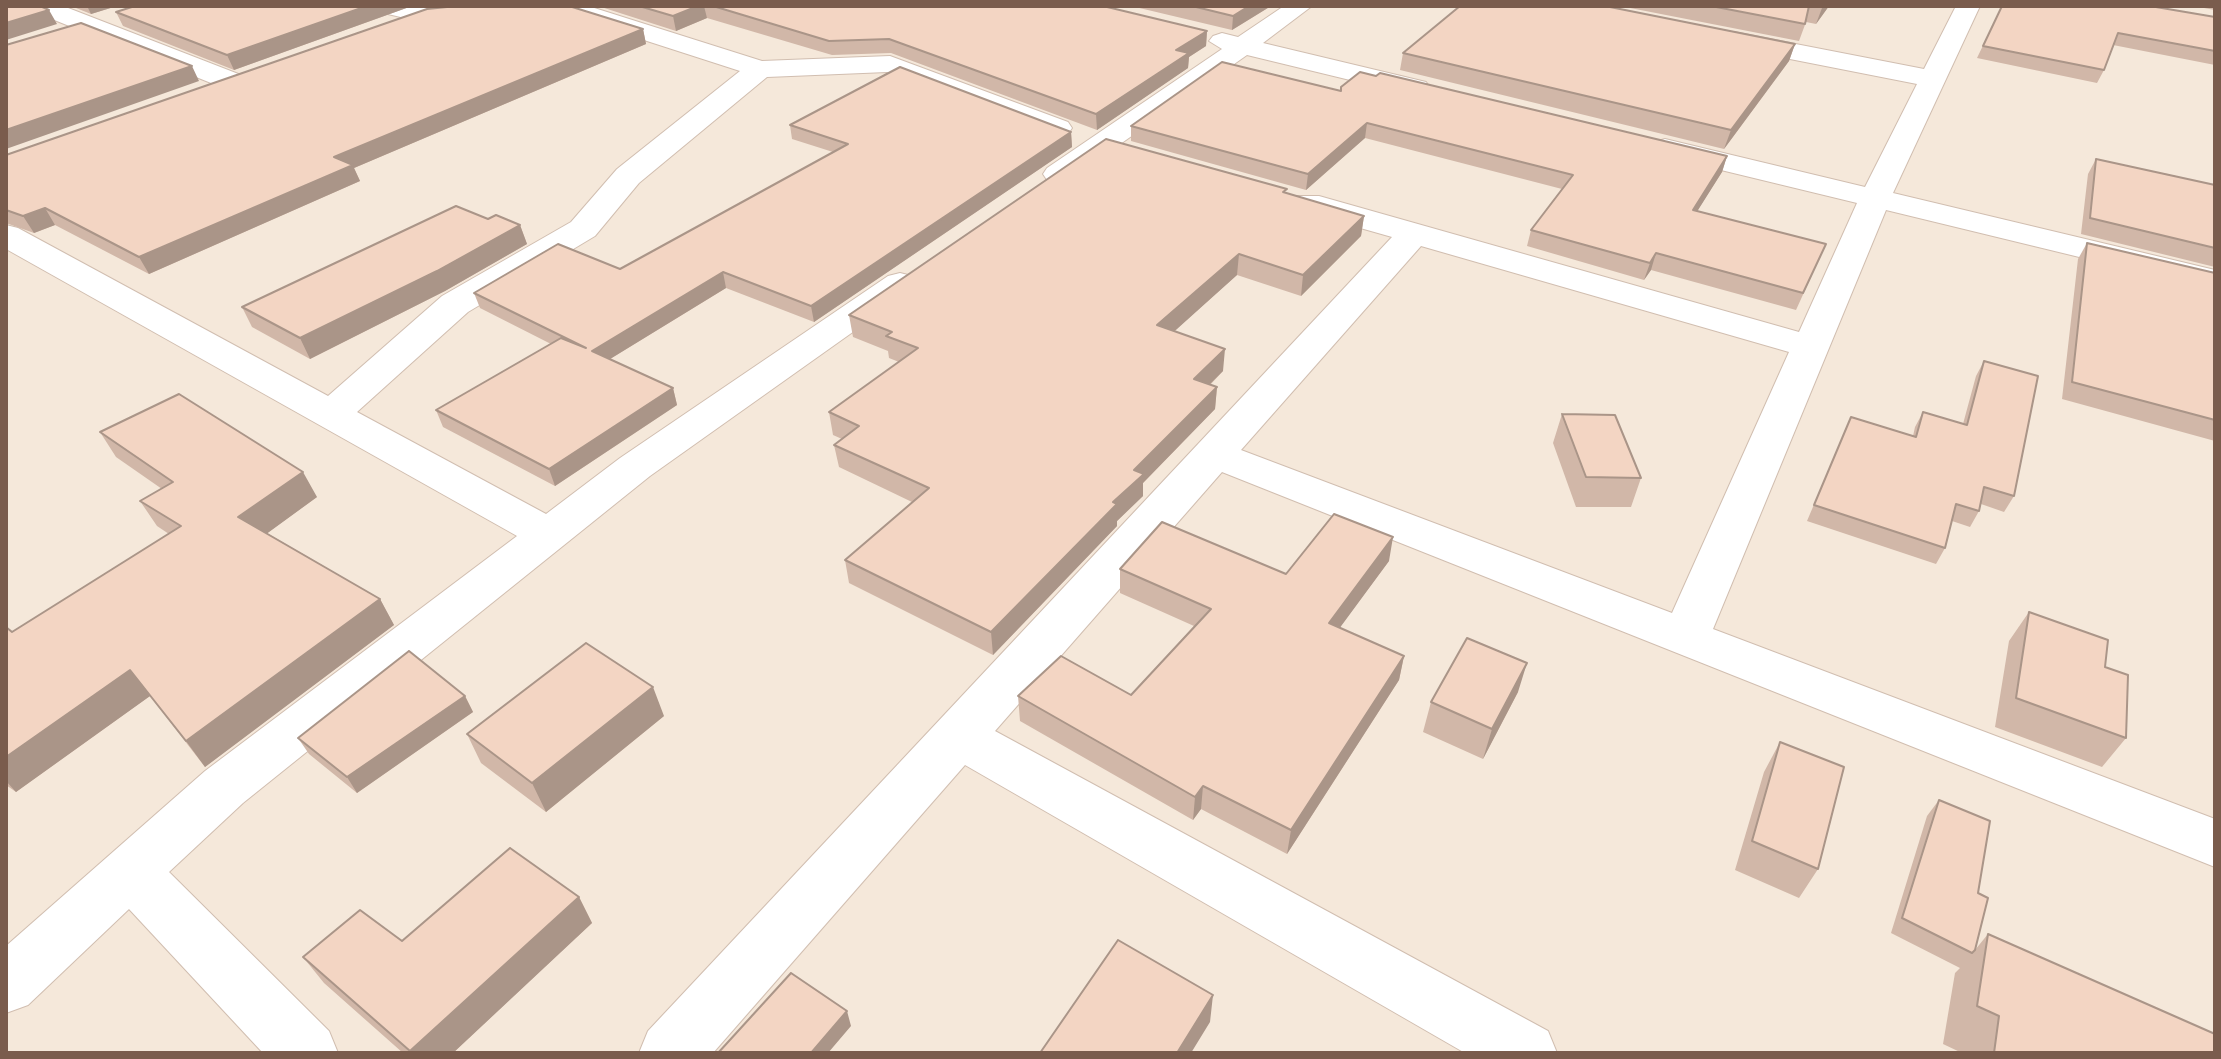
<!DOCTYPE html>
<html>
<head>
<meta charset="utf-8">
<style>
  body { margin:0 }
  #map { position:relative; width:2221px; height:1059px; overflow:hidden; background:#fdf6ec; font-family:"PT Sans",sans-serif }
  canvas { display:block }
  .frame { position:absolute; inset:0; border:8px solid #7a5c4d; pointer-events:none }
</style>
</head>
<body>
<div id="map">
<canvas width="2221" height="1059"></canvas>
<div class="frame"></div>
</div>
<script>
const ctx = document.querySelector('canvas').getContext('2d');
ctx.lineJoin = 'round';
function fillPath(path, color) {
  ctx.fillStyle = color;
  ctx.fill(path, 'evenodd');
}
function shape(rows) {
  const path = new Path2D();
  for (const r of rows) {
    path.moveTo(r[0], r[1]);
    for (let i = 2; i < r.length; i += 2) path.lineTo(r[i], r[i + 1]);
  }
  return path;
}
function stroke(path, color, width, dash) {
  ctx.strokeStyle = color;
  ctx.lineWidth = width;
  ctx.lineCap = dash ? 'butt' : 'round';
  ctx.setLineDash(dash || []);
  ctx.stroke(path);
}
fillPath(shape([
  [6,6,2215,6,2215,1053,6,1053]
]), '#f5e8da');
const street = shape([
  [29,6,63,6,241,75,245,81,241,87,221,87,32,11,29,6],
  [372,6,422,8,519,6,507,13,422,22,375,11,372,6],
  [551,6,588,6,762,61,890,56,1068,122,1072,128,1068,134,1058,137,1048,134,887,72,767,77,639,183,595,236,468,312,357,412,546,514,620,458,888,276,900,273,912,276,917,283,912,290,650,476,243,803,169,872,329,1031,338,1053,263,1053,129,909,28,1005,6,1013,6,946,205,771,517,536,6,249,6,225,18,228,328,396,442,296,571,222,617,169,740,71,554,11,551,6],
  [1284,6,1312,6,1263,43,1426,82,1430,88,1426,94,1416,96,1247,55,1069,180,1047,180,1043,174,1047,168,1222,49,1209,41,1213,36,1222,33,1238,37,1284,6],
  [1956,6,1980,6,1893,193,2215,270,2215,290,1886,210,1713,629,2215,819,2215,867,1222,472,995,731,1548,1031,1557,1053,1465,1053,965,765,713,1053,639,1053,648,1031,1392,237,1297,210,1292,203,1297,196,1319,196,1799,332,1857,203,1655,154,1650,148,1655,142,1665,139,1865,187,1917,84,1734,48,1721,40,1734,32,1924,69,1956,6],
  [1421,246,1789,352,1672,613,1241,450,1421,246]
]);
stroke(street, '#d1beb0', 2);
fillPath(street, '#fff');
fillPath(shape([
  [71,6,117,6,91,14],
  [412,6,234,70,123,26,116,12],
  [598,6,1103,6,1207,31,1206,46,1189,57,1188,68,1097,130,891,53,832,55,707,18,676,31],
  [1131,6,1271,6,1232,30],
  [1620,6,1829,6,1816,24,1806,22,1799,41],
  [2002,6,2215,17,2215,65,2113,45,2104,70,2097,83,1977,58],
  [2193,6,2215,6,2215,10],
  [643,29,646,44,354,168,360,181,149,274,55,225,34,233,6,223,6,155],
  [1795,44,1789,61,1724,149,1400,70,1403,53],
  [1341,91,1727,156,1722,172,1697,211,1826,244,1796,310,1651,270,1644,280,1527,246,1531,230,1562,189,1365,138,1306,190,1131,141,1131,126],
  [790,125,1071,132,1072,147,814,322,726,288,610,359,673,388,677,405,555,486,443,427,436,410,551,344,480,308,474,293,620,269,833,152,792,139],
  [2096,159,2215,185,2215,267,2081,234,2088,174],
  [1364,216,1361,236,1301,296,1237,275,1174,331,1223,371,1210,385,1217,387,1215,409,1143,483,1143,496,1117,521,1117,526,993,655,849,583,845,560,912,502,839,467,834,445,842,439,833,435,829,412,899,362,889,358,888,351,853,337,849,315],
  [488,219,520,225,527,244,445,291,310,359,252,327,242,307],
  [2087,243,2215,273,2215,441,2062,399,2078,259],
  [1984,361,2014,496,2004,512,1981,504,1979,511,1970,527,1952,521,1945,548,1936,564,1807,521,1851,417,1913,436,1915,427,1923,412,1963,424,1976,376],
  [1562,414,1641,478,1631,507,1576,507,1553,443],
  [100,432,317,497,267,533,380,599,394,625,205,767,150,696,16,792,6,785,6,627,12,632,169,534,157,526,140,501,162,489,116,457],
  [1389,561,1339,628,1404,656,1399,680,1287,854,1201,809,1193,820,1020,721,1018,696,1131,695,1194,626,1120,593,1120,569,1286,574],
  [2029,612,2105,667,2126,738,2102,767,1995,727,2009,641],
  [1518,692,1483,759,1423,732,1431,702],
  [465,696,473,712,357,793,309,754,298,738],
  [664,716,546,812,481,763,467,734],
  [1780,742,1818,869,1799,898,1735,870,1764,772],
  [1939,800,1978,893,1975,950,1988,934,2215,1053,1962,1053,1943,1044,1955,973,1960,968,1891,933,1927,816],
  [579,897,592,923,453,1053,403,1053,324,983,303,957,402,941]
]), '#d1b7a8');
fillPath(shape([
  [87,6,117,6,91,14],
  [367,6,412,6,234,70,227,55],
  [698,6,704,6,707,18,676,31,673,16],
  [1249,6,1271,6,1232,30,1233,16],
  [1823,6,1829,6,1816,24,1822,8],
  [49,10,57,24,6,40,6,23],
  [643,29,646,44,354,168,360,181,149,274,139,257,334,157],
  [1207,31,1206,46,1189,57,1188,68,1097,130,1096,114,1176,50],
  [1795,44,1789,61,1724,149,1731,130],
  [192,66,199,81,6,149,6,130],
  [1367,123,1365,138,1306,190,1308,174],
  [1071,132,1072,147,814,322,811,306],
  [1727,156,1722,172,1688,226,1693,210],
  [45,208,55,225,34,233,23,216],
  [1364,216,1361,236,1301,296,1303,275],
  [520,225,527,244,445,291,310,359,300,338],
  [1656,253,1651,270,1644,280,1650,263],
  [1239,254,1237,275,1157,347,1157,325],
  [723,272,726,288,597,367,592,351],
  [1225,349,1223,371,1193,401,1194,379],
  [1217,387,1215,409,1143,483,1143,496,1117,521,1117,526,993,655,991,632,1113,502,1134,470],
  [673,388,677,405,555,486,549,469],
  [303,472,317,497,254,543,238,517],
  [1393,537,1389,561,1325,648,1329,623],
  [380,599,394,625,205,767,186,741],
  [1404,656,1399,680,1287,854,1291,830],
  [1527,663,1518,692,1483,759,1492,729],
  [130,670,150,696,16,792,6,781,6,757],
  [653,687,664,716,546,812,532,783],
  [465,696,473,712,357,793,347,777],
  [1203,786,1201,809,1193,820,1195,797],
  [579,897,592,923,453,1053,411,1053,410,1051],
  [1213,995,1210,1022,1191,1053,1177,1053],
  [847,1011,851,1026,828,1053,811,1053]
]), '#aa9588');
const building = shape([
  [6,6,40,6,49,10,6,23,6,6],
  [135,6,367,6,227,55,116,12,135,6],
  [457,6,569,6,643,29,334,157,353,165,139,257,45,208,23,216,6,210,6,155,427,9,457,6],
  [639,6,698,6,673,16,639,6],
  [713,6,1103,6,1207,31,1176,50,1189,53,1096,114,889,39,829,41,713,6],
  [1192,6,1249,6,1233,16,1192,6],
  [1460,6,1605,6,1795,44,1731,130,1403,53,1460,6],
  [1711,6,1809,6,1805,24,1711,6],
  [2002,6,2150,6,2215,17,2215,51,2118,33,2104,70,1983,46,2002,6],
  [81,23,192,66,6,130,6,45,81,23],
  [1222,62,1341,91,1341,87,1360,72,1376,76,1380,73,1727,156,1693,210,1826,244,1803,293,1656,253,1650,263,1531,230,1573,175,1367,123,1308,174,1131,126,1222,62],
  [900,67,1071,132,811,306,723,272,592,351,673,388,549,469,436,410,561,338,586,348,474,293,558,244,620,269,848,144,790,125,900,67],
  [1106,139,1287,189,1283,192,1364,216,1303,275,1239,254,1157,325,1225,349,1194,379,1217,387,1134,470,1144,474,1113,502,1117,504,991,632,845,560,929,488,834,445,859,426,829,412,918,348,886,336,892,332,849,315,1106,139],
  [2096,159,2215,185,2215,248,2090,218,2096,159],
  [456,206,488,219,496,215,520,225,437,271,300,338,242,307,456,206],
  [2087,243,2215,273,2215,420,2072,382,2087,243],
  [1984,361,2038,376,2014,496,1984,487,1979,511,1956,504,1945,548,1814,505,1851,417,1916,437,1923,412,1967,425,1984,361],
  [179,394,303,472,238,517,380,599,186,741,130,670,6,757,6,627,12,632,181,526,140,501,173,482,100,432,179,394],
  [1562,414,1615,415,1641,478,1586,477,1562,414],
  [1334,514,1393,537,1329,623,1404,656,1291,830,1203,786,1195,797,1018,696,1061,656,1131,695,1211,609,1120,569,1162,522,1286,574,1334,514],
  [2029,612,2108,640,2105,667,2128,675,2126,738,2016,698,2029,612],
  [1467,638,1527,663,1492,729,1431,702,1467,638],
  [586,643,653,687,532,783,467,734,586,643],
  [409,651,465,696,347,777,298,738,409,651],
  [1780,742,1844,767,1818,869,1752,841,1780,742],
  [1939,800,1990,821,1978,893,1988,898,1975,950,1972,953,1902,918,1939,800],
  [510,848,579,897,410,1051,303,957,360,910,402,941,510,848],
  [1988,934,2215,1034,2215,1053,1994,1053,1999,1016,1977,1006,1988,934],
  [1118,940,1213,995,1177,1053,1040,1053,1118,940],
  [791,973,847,1011,811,1053,718,1053,791,973]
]);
fillPath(building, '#f3d5c3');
stroke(building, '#aa9588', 2);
</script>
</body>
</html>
